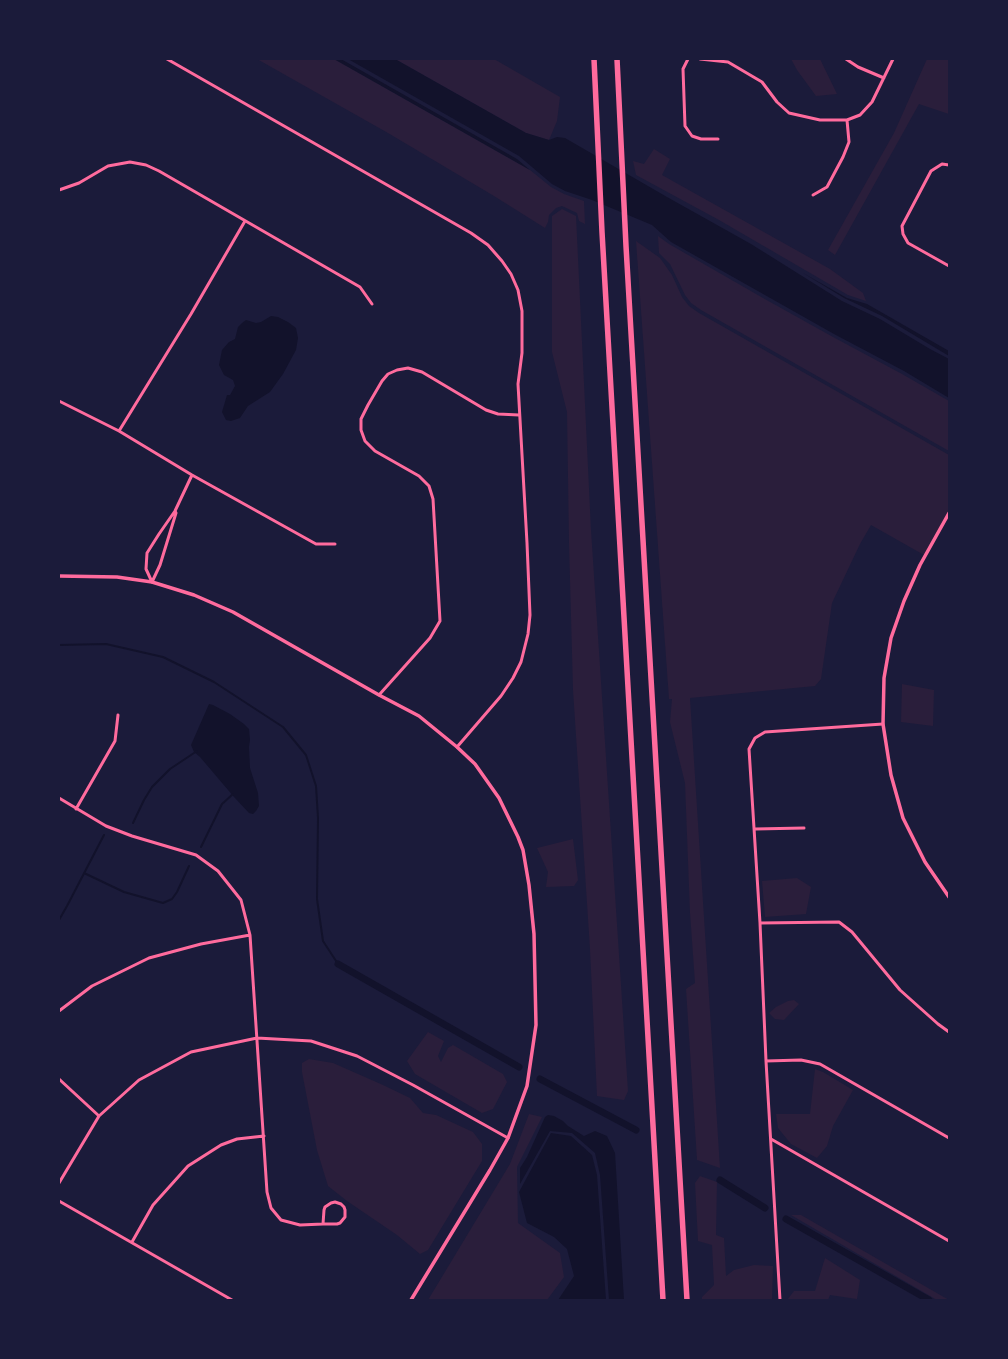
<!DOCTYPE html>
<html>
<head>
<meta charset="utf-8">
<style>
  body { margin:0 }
  #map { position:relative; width:1008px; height:1359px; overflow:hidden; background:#1b1b3a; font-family:"Titillium Web",sans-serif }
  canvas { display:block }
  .frame { position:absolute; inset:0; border:60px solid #1b1b3a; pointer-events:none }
</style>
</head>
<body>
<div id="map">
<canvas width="1008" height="1359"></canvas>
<div class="frame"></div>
</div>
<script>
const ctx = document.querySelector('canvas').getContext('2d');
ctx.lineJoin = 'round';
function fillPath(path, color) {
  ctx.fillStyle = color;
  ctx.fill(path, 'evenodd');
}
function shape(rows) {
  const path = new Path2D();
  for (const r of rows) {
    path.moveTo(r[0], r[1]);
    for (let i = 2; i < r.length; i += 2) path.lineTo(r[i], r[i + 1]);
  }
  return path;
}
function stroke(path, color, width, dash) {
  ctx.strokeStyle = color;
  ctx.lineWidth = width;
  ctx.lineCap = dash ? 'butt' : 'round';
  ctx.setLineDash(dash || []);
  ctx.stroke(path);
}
fillPath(shape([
  [257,59,334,59,530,170,551,187,564,194,584,201,585,224,579,221,577,213,562,206,556,208,549,215,548,222,545,228,494,196,388,133],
  [395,59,494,59,560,97,557,121,549,140,526,133],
  [791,59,820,59,837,94,816,96,797,70],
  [927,59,949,59,949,114,919,104,835,255,828,250,894,133],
  [654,149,670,159,662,175,830,269,863,293,866,301,848,295,719,220,636,175,633,161,644,164],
  [562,209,576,216,591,530,628,1091,624,1100,597,1096,590,949,573,690,569,543,567,412,552,352,552,216],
  [658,236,669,244,763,298,833,337,902,374,949,401,949,451,701,310,691,303,685,295,670,264,659,253],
  [636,241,660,258,672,275,682,297,689,306,699,313,949,455,949,513,924,555,871,525,860,544,832,603,821,679,815,686,690,698,720,1168,697,1160,686,989,695,983,690,913,685,783,670,722,672,699,669,699],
  [902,684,934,690,933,726,901,722],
  [573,839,578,880,574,886,546,887,548,872,537,848],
  [797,878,811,887,806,914,765,917,762,881],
  [794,1000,799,1004,784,1020,775,1019,769,1013,776,1007,788,1001],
  [428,1032,444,1041,438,1056,441,1062,448,1048,453,1045,503,1074,507,1082,493,1109,482,1113,415,1074,407,1061],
  [309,1059,333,1063,383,1085,410,1098,423,1113,436,1115,473,1132,482,1144,482,1161,428,1250,420,1254,397,1235,347,1201,328,1186,317,1150,302,1072,302,1063],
  [815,1069,823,1072,853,1090,833,1126,827,1146,817,1158,791,1144,778,1128,776,1114,810,1114],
  [529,1114,542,1117,517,1167,518,1223,560,1253,564,1277,547,1300,428,1300,510,1164],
  [700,1176,717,1182,716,1235,724,1238,726,1276,734,1270,754,1265,773,1266,772,1300,702,1300,702,1297,714,1285,712,1245,698,1241,695,1183],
  [791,1215,801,1215,949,1300,937,1300],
  [825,1258,860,1280,857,1299,830,1295,828,1300,787,1300,794,1291,815,1291]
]), '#2a1e3b');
fillPath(shape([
  [334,59,341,59,517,159,530,170],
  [348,59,395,59,526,133,549,140,557,137,565,138,667,197,751,244,842,301,880,319,930,349,949,359,949,398,904,371,834,334,671,242,652,225,592,200,565,191,552,184,519,156],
  [803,273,847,298,867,304,949,351,949,356,882,316,844,298],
  [271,316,278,317,288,322,296,328,298,338,296,350,283,374,270,392,248,406,240,418,231,421,226,420,222,412,227,395,230,395,235,386,233,380,224,375,219,365,222,350,229,342,235,339,238,327,242,323,246,320,256,323,261,322],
  [209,704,213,705,230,714,244,724,249,729,250,740,249,747,250,768,258,793,259,806,256,811,253,814,249,813,234,797,200,757,194,752,191,745],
  [548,1115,554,1116,563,1121,568,1126,584,1136,595,1131,607,1136,615,1153,624,1300,609,1300,600,1175,595,1153,572,1133,550,1131,520,1184,520,1168,527,1157,545,1117],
  [551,1133,571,1136,592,1155,597,1175,606,1300,558,1300,574,1276,567,1249,554,1237,527,1223,519,1192]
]), '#12122b');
stroke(shape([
  [59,645,106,644,163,657,214,682,283,727,306,755,316,786,318,818,317,899,323,941,338,964],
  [133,823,144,800,152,787,170,769,197,751],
  [201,847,222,804,233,794],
  [84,873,124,892,163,903,172,899,177,892,189,866],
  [59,920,67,906,104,835]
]), '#12122b', 2);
stroke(shape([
  [338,964,519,1067],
  [540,1079,636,1130],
  [720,1180,765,1208],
  [786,1219,929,1300]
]), '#12122b', 7);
stroke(shape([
  [167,59,471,233,488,245,502,261,511,274,518,290,522,311,522,353,518,384,527,543,530,615,528,634,521,662,513,678,501,696,457,747],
  [688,59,683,69,685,126,692,136,701,139,718,139],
  [700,59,728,62,762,82,777,102,789,113,820,120,847,120,860,115,872,102,893,59],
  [846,59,858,67,884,78],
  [949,165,942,164,931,171,902,226,903,234,908,243,949,266],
  [59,190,79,183,108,166,130,162,146,165,159,171,360,287,372,304],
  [813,195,827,187,843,157,849,142,847,120],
  [59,401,119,431,192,475,316,544,335,544],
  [119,431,191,314,245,221],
  [152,582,146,569,147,553,159,534,175,511,192,475],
  [152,582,160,565,176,513,175,511],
  [379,695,430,638,440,621,433,499,429,486,419,476,375,451,365,441,361,430,361,419,368,405,382,381,388,374,397,370,408,368,422,372,486,410,498,414,519,415],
  [59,798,106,826,132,836,196,855,218,871,241,900,250,935,267,1192,271,1208,281,1220,300,1225,323,1224],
  [76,809,115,741,118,715],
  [755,829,804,828],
  [760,923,839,922,852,932,900,990,938,1024,949,1032],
  [59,1011,92,986,149,958,201,944,250,935],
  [766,1061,801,1060,820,1064,949,1138],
  [59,1079,99,1116],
  [771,1139,949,1241],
  [59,1183,99,1116,139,1080,191,1052,257,1038,311,1041,357,1056,413,1085,508,1138],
  [59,1201,232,1300],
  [335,1202,341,1204,344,1207,345,1210,345,1217,340,1223,337,1224,323,1224,324,1210,325,1207,331,1203,335,1202],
  [132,1242,153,1205,188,1166,221,1145,237,1139,264,1136],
  [780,1300,766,1061,760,923,749,749,755,738,765,732,883,724]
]), '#ff6b9d', 3);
stroke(shape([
  [949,513,920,565,904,601,891,638,884,678,883,724,891,775,903,818,925,862,949,897],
  [59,576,117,577,152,582,194,595,233,612,379,695,419,716,457,747,475,764,499,798,518,837,523,850,529,885,534,934,536,1025,527,1086,508,1138,490,1170,411,1300]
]), '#ff6b9d', 3.5);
stroke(shape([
  [594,59,602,232,663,1300],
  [617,59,626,246,687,1300]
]), '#ff6b9d', 5.5);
</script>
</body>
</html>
